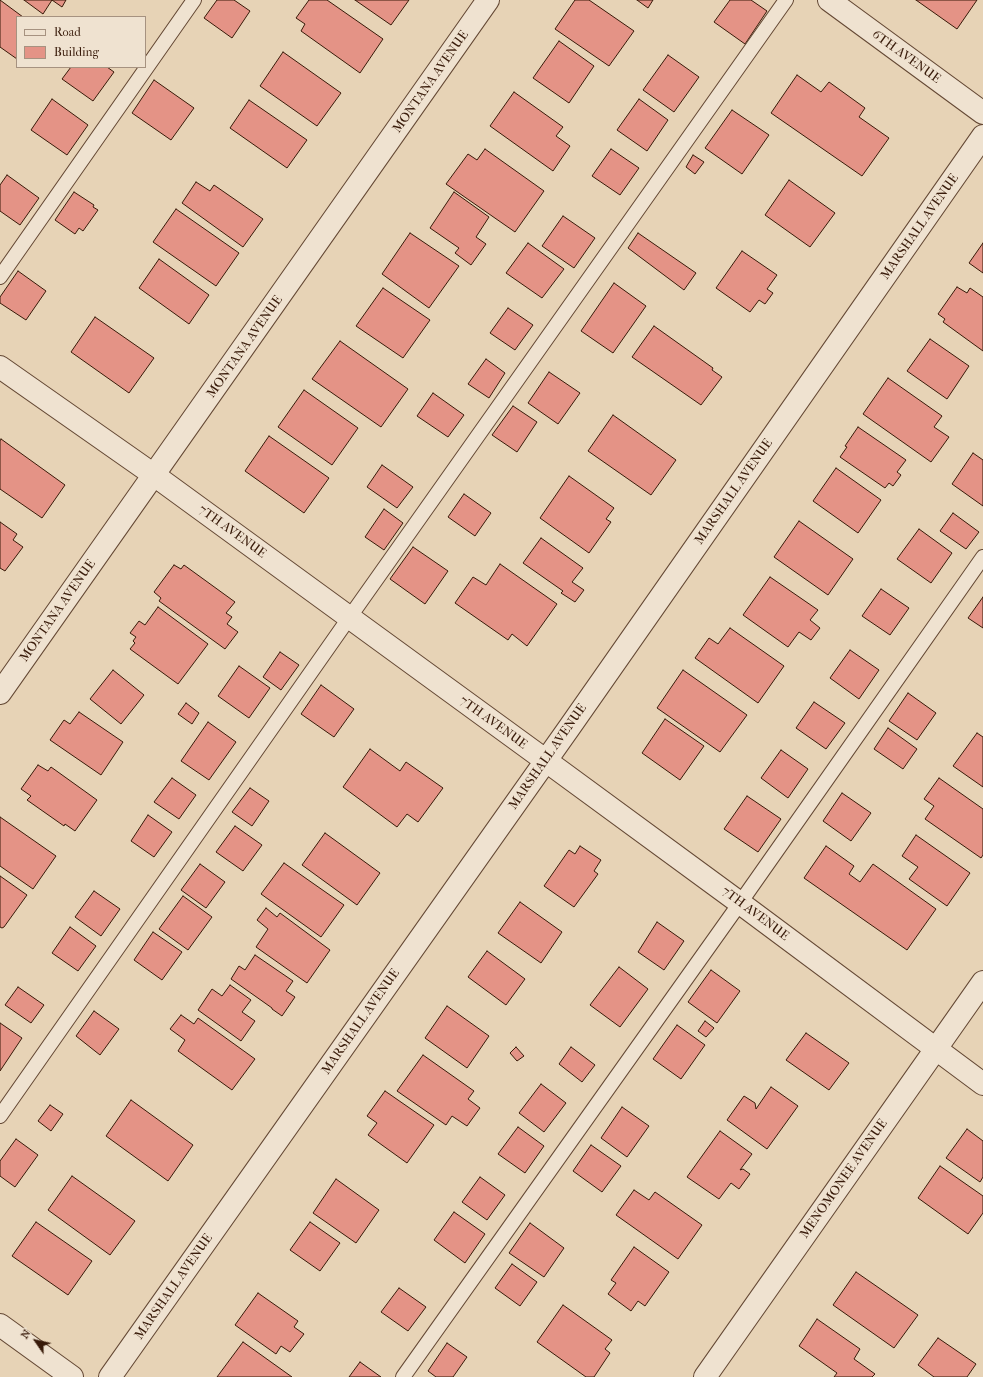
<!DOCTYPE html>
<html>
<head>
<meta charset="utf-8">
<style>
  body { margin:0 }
  #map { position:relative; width:983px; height:1377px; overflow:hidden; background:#e7d3b6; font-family:"IM FELL French Canon",serif }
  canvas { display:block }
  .legend { position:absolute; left:16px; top:16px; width:130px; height:52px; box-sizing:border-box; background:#efe2d0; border:1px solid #a69280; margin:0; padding:5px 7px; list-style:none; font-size:12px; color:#381a09 }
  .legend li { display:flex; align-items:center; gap:8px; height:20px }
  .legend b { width:20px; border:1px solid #a69280 }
  .north { position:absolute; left:16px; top:1321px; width:40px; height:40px; -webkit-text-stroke:3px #efe2d0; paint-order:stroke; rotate:304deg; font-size:11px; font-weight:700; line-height:16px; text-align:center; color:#381a09 }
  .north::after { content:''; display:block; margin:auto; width:14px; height:18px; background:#381a09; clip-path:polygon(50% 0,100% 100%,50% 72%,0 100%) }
</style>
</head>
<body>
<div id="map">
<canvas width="983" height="1377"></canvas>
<ul class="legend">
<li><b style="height:5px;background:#efe2d0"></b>Road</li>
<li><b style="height:11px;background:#e49386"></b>Building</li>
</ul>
<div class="north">N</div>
</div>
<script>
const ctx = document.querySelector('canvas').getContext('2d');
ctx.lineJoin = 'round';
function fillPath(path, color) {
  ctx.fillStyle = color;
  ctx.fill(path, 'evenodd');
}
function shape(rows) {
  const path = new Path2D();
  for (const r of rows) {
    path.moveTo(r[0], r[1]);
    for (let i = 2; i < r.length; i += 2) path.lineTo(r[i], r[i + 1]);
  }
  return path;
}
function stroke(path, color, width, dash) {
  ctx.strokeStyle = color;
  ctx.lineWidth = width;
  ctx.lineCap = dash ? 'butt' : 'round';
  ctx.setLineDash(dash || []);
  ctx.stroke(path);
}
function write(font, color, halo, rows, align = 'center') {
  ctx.font = font + ' "IM FELL French Canon",serif';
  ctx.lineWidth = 3.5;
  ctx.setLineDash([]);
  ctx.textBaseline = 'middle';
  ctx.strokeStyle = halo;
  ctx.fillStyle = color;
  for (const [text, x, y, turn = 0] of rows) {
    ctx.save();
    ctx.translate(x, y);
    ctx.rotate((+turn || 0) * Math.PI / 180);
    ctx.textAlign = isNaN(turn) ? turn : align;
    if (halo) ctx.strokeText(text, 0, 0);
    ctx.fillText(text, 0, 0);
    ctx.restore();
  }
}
const building = shape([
  [0,0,23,17,17,17,17,59,0,47,0,0],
  [24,0,52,0,43,14,24,0],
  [52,0,66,0,62,7,52,0],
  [217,0,234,0,250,11,232,38,204,18,217,0],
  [309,0,327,0,383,39,360,73,301,31,305,24,296,18,309,0],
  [355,0,409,0,391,25,355,0],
  [575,0,589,0,634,31,609,66,555,29,575,0],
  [637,0,653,0,648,8,637,0],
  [730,0,751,0,767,11,745,44,714,22,730,0],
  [916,0,977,0,957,29,916,0],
  [559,41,594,66,569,103,533,78,559,41],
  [283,52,341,93,317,126,260,86,283,52],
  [668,55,699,77,674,112,643,90,668,55],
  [71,67,107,67,114,72,93,101,62,79,71,67],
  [797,75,821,92,829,82,865,108,859,117,889,138,862,176,771,113,797,75],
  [154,80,194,108,171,140,132,113,154,80],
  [514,92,563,127,556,136,570,146,553,171,490,126,514,92],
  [52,99,88,125,67,155,31,130,52,99],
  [639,99,668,120,647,151,617,130,639,99],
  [249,100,307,140,287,168,230,128,249,100],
  [732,110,769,135,742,174,705,148,732,110],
  [485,149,544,191,515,232,446,184,468,154,477,160,485,149],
  [611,149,639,168,620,195,592,176,611,149],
  [693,155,704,162,695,174,686,167,693,155],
  [7,175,39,198,20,225,0,211,0,185,7,175],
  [789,180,835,213,810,247,765,215,789,180],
  [196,182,210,191,214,185,263,219,243,247,182,203,196,182],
  [74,192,94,205,93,207,98,210,83,231,79,228,75,234,55,220,74,192],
  [454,192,489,217,476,237,486,244,471,265,455,253,459,248,430,228,454,192],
  [176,209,239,253,216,286,153,242,176,209],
  [563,216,595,238,574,268,542,246,563,216],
  [410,233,459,266,429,308,382,274,410,233],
  [638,233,696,273,684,290,628,248,638,233],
  [528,243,564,269,542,298,506,273,528,243],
  [983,243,983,273,969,263,983,243],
  [742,251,777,275,767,289,773,293,765,304,759,300,750,312,716,288,742,251],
  [159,259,209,295,189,324,139,288,159,259],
  [18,271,46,291,26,320,0,303,0,297,18,271],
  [614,283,646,306,613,353,581,331,614,283],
  [957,287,967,293,970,288,983,297,983,351,943,322,945,319,938,314,957,287],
  [383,288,430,320,403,358,356,326,383,288],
  [508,308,533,325,515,350,490,333,508,308],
  [95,317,154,358,129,393,71,352,95,317],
  [654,326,713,368,712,370,722,377,701,405,632,357,654,326],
  [930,339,969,366,947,399,907,371,930,339],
  [340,341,408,389,381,427,312,379,340,341],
  [486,359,505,373,489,398,468,384,486,359],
  [549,372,580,393,558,424,528,403,549,372],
  [888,378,942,416,934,427,949,437,931,462,863,414,888,378],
  [304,390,358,428,332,465,278,427,304,390],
  [433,393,464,415,448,437,417,416,433,393],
  [513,406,537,422,517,452,492,435,513,406],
  [613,415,676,460,651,495,588,451,613,415],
  [858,427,906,460,897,472,901,475,893,486,889,483,885,488,840,457,847,447,845,446,858,427],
  [269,436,329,478,304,513,245,471,269,436],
  [1,439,65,485,42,518,0,489,0,441,1,439],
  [973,453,983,460,983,506,952,484,973,453],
  [382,465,413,487,397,508,367,487,382,465],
  [836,468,881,500,858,533,813,501,836,468],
  [569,476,614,508,606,519,611,522,589,553,540,518,569,476],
  [464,494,491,513,475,536,448,517,464,494],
  [384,509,403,523,384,550,365,537,384,509],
  [953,513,979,532,966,549,940,531,953,513],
  [799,521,853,559,828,595,774,557,799,521],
  [0,522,17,534,13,540,23,547,5,571,0,568,0,522],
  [919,529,952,553,931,583,897,559,919,529],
  [541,538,583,568,572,582,584,590,575,602,561,593,563,591,523,563,541,538],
  [413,547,448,571,425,604,390,579,413,547],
  [500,564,557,604,527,646,512,634,508,640,455,603,473,577,486,585,500,564],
  [174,565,181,569,184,565,235,602,226,613,232,617,227,624,238,632,225,649,159,601,161,598,154,592,174,565],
  [770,577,818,610,810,620,820,628,811,640,799,632,788,647,743,615,770,577],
  [881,589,909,608,890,635,862,616,881,589],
  [983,597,983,628,968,618,983,597],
  [158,607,208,644,178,684,130,649,135,643,133,641,136,637,130,633,139,621,145,625,158,607],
  [730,628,784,666,758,703,695,658,709,638,718,644,730,628],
  [850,650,879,670,859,699,830,678,850,650],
  [280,652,299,665,281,690,263,677,280,652],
  [239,666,270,688,249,718,218,696,239,666],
  [113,670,144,695,121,724,90,699,113,670],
  [683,670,747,715,720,752,657,708,683,670],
  [321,685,354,709,334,737,301,714,321,685],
  [908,693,936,713,917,740,889,721,908,693],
  [814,702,845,723,826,749,796,728,814,702],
  [186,703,199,713,192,724,178,714,186,703],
  [79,712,123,742,101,775,50,740,64,720,70,724,79,712],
  [665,719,704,746,680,780,642,753,665,719],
  [208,722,236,742,209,780,181,761,208,722],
  [888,728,917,749,903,769,874,749,888,728],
  [977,733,983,737,983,787,953,766,977,733],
  [370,749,400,771,406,762,443,788,418,822,407,814,397,827,343,787,370,749],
  [781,750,808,769,788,798,761,778,781,750],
  [38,765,48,771,51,767,97,800,75,831,65,824,64,826,27,800,31,796,21,789,38,765],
  [172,778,196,795,179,819,154,802,172,778],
  [939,778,983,809,983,855,981,858,925,819,934,806,924,799,939,778],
  [250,788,269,801,252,826,232,812,250,788],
  [842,793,871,813,851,841,823,821,842,793],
  [747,796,781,819,758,852,724,829,747,796],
  [148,815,172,832,154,857,131,841,148,815],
  [0,817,56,856,33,889,0,866,0,817],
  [235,826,262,845,243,871,216,852,235,826],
  [325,833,380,873,357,905,302,865,325,833],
  [916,835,970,873,947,906,909,879,918,867,902,856,916,835],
  [580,846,601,860,594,871,598,874,574,907,544,886,569,850,575,854,580,846],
  [826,846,854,866,849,874,860,882,873,864,936,909,907,950,804,878,826,846],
  [284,863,344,905,321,937,261,894,284,863],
  [200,864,225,882,206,908,181,890,200,864],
  [0,876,27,895,4,927,2,928,0,927,0,876],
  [94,891,120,909,101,936,75,917,94,891],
  [183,896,212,917,188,950,159,929,183,896],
  [520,902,562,932,541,963,498,933,520,902],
  [266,908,277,917,280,913,330,950,307,983,256,947,268,929,257,920,266,908],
  [657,922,684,941,664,970,638,952,657,922],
  [70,927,96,946,78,971,52,953,70,927],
  [153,932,182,952,162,980,134,960,153,932],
  [487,951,525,979,506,1005,468,977,487,951],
  [255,955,293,981,286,991,295,997,282,1016,272,1009,272,1008,231,979,239,966,245,970,255,955],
  [619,967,648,989,620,1027,590,1005,619,967],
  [711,970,740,991,717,1023,688,1002,711,970],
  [230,985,251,1000,242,1012,255,1021,241,1041,198,1010,212,989,222,996,230,985],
  [18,987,44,1005,31,1023,5,1005,18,987],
  [447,1006,489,1036,467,1068,425,1038,447,1006],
  [94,1011,119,1029,100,1055,76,1036,94,1011],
  [181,1015,194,1024,198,1018,255,1059,232,1090,178,1051,185,1040,170,1029,181,1015],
  [705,1021,714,1028,706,1037,698,1031,705,1021],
  [0,1023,22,1038,0,1071,0,1023],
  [677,1025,705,1045,681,1079,653,1059,677,1025],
  [806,1033,849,1063,829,1090,786,1060,806,1033],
  [516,1047,524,1056,517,1061,510,1053,516,1047],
  [571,1047,595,1065,582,1082,559,1064,571,1047],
  [423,1055,474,1091,468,1099,480,1108,467,1126,452,1116,446,1125,397,1091,423,1055],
  [541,1084,566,1103,544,1132,519,1113,541,1084],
  [771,1087,798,1106,767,1149,727,1120,744,1096,755,1103,756,1109,771,1087],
  [385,1091,434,1125,407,1163,368,1135,377,1123,367,1116,385,1091],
  [131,1100,193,1145,168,1181,106,1136,131,1100],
  [50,1105,63,1114,51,1131,38,1121,50,1105],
  [622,1107,649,1126,627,1157,601,1138,622,1107],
  [518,1127,544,1146,525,1173,498,1154,518,1127],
  [967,1129,983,1141,983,1177,980,1182,946,1158,967,1129],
  [720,1131,752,1154,740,1170,743,1169,750,1174,739,1189,731,1183,719,1199,687,1177,720,1131],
  [16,1139,38,1155,15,1187,0,1176,0,1161,16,1139],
  [591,1145,621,1166,602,1192,573,1171,591,1145],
  [940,1166,983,1196,983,1213,968,1234,918,1198,940,1166],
  [72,1176,135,1221,110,1255,48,1210,72,1176],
  [480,1177,505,1195,487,1220,462,1202,480,1177],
  [336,1179,379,1210,356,1243,313,1213,336,1179],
  [634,1190,649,1200,655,1192,702,1225,678,1259,616,1215,634,1190],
  [454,1212,485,1234,465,1263,434,1240,454,1212],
  [36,1222,92,1261,68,1295,12,1256,36,1222],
  [310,1222,340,1243,320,1271,290,1250,310,1222],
  [530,1223,564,1248,544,1277,509,1253,530,1223],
  [634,1247,669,1272,645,1306,638,1301,631,1311,608,1294,616,1283,611,1280,634,1247],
  [512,1264,537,1282,520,1306,495,1288,512,1264],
  [856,1272,918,1315,894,1348,833,1305,856,1272],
  [399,1288,426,1307,408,1331,381,1312,399,1288],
  [258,1293,298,1321,294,1327,304,1334,290,1352,281,1346,276,1354,235,1325,258,1293],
  [563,1305,612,1340,605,1349,610,1353,594,1377,586,1377,537,1342,563,1305],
  [817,1319,860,1349,854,1359,875,1374,872,1377,834,1377,837,1373,799,1346,817,1319],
  [938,1338,976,1364,967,1377,934,1377,918,1365,938,1338],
  [243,1342,292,1377,217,1377,243,1342],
  [447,1343,467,1357,453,1377,436,1377,428,1371,447,1343],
  [360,1362,381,1377,349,1377,360,1362]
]);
fillPath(building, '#e49386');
stroke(building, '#381a09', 1);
const lane = shape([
  [0,277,194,0],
  [0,1116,349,618,786,0],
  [403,1377,740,903,983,557]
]);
const street = shape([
  [829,0,983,113],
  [0,367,154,475,545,760,740,903,983,1084],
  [0,693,488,0],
  [0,1325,72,1377],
  [110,1377,569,728,983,136],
  [705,1377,983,982]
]);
stroke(lane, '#644834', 16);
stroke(street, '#644834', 24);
stroke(lane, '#efe2d0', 14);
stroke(street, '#efe2d0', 22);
write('13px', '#381a09', '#efe2d0', [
  ["6TH AVENUE",906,57,36],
  ["MONTANA AVENUE",431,82,-55],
  ["MARSHALL AVENUE",920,227,-55],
  ["MONTANA AVENUE",245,347,-55],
  ["MARSHALL AVENUE",734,492,-55],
  ["7TH AVENUE",232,532,36],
  ["MONTANA AVENUE",58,611,-55],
  ["7TH AVENUE",493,723,36],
  ["MARSHALL AVENUE",548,757,-55],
  ["7TH AVENUE",755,914,37],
  ["MARSHALL AVENUE",361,1022,-55],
  ["MENOMONEE AVENUE",844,1179,-55],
  ["MARSHALL AVENUE",174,1287,-55]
]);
</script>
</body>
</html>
